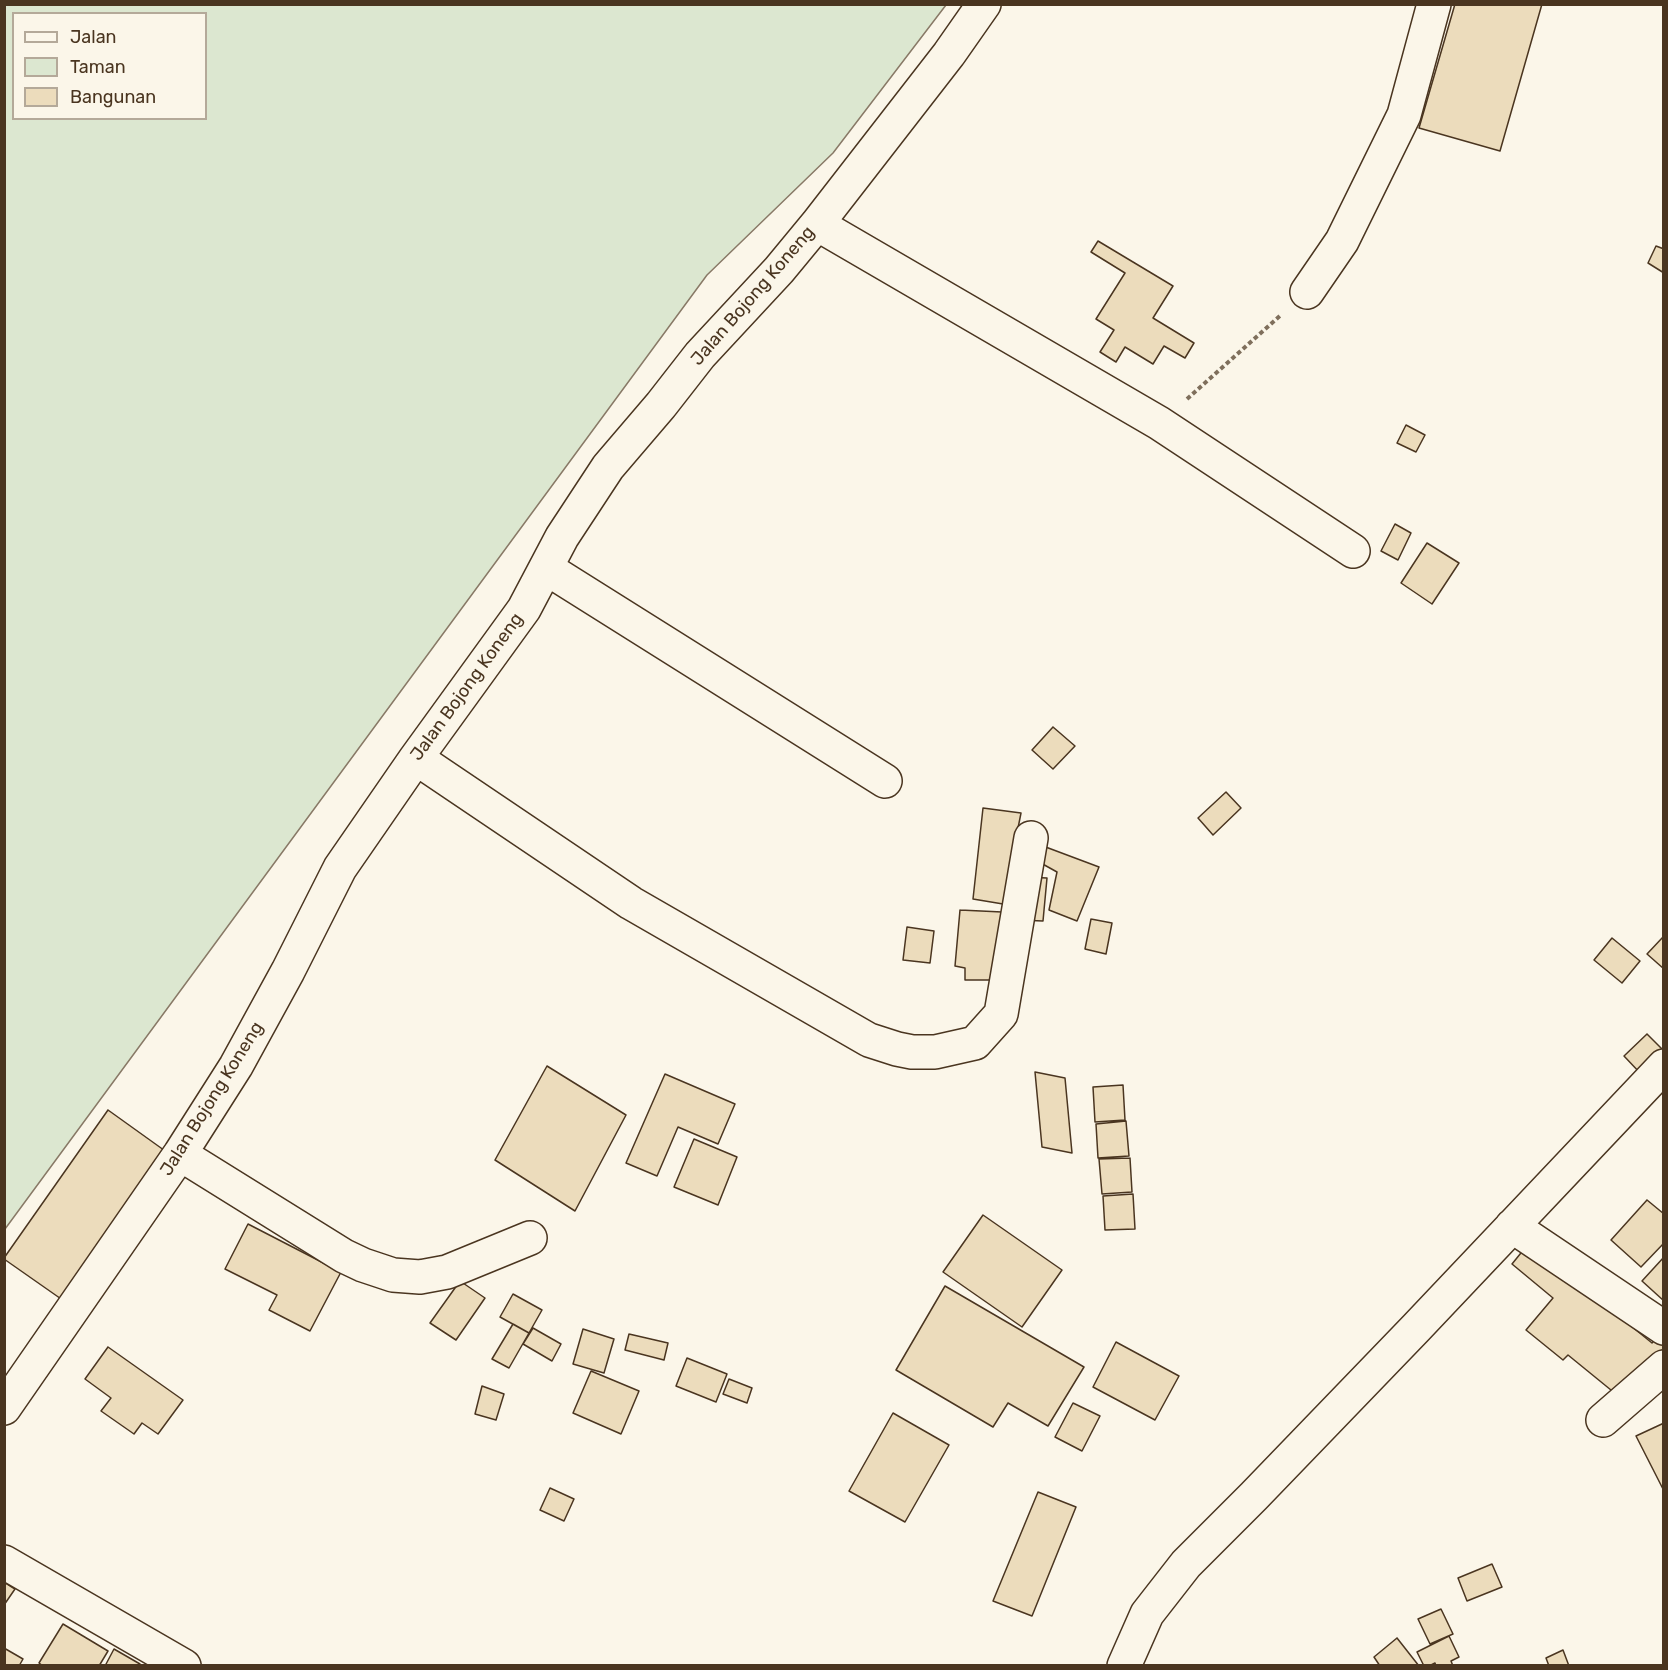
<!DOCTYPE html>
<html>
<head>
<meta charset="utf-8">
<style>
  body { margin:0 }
  #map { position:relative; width:1668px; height:1670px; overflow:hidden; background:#fbf6e9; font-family:Rubik,sans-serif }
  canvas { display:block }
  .frame { position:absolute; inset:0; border:6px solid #4a3520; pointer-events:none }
  .legend { position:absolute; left:12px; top:12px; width:195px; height:108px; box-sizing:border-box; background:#fbf6e9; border:2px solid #b4a999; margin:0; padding:8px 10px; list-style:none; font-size:18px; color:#4a3520 }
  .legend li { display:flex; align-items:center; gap:12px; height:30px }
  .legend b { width:30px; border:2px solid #b4a999 }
</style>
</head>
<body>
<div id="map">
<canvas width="1668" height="1670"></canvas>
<div class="frame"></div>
<ul class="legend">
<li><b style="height:8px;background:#fbf6e9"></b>Jalan</li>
<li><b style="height:16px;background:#dce7d0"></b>Taman</li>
<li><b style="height:16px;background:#ecdcbc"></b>Bangunan</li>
</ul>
</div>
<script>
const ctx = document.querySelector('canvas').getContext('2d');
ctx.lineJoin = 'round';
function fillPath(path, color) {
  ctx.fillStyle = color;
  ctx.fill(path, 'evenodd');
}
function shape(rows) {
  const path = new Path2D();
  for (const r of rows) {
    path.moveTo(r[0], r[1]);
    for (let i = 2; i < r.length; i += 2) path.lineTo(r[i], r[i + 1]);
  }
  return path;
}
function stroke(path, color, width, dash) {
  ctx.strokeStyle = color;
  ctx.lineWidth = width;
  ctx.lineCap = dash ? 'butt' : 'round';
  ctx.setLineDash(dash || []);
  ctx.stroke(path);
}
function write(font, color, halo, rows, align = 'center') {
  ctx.font = font + ' Rubik,sans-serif';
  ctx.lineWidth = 4.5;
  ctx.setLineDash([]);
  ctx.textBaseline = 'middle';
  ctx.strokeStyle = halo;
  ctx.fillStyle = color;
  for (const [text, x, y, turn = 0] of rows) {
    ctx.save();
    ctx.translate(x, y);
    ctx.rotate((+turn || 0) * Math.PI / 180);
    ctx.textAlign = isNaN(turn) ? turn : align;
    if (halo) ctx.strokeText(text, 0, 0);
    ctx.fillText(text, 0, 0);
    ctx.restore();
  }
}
const green = shape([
  [5,4,946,5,833,153,707,275,5,1229,5,4],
  [14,14,206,14,206,118,14,118,14,14]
]);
fillPath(green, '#dce7d0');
stroke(green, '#887966', 1.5);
const building = shape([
  [1455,4,1542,4,1500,151,1419,128,1455,4],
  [1098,241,1173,286,1153,318,1194,343,1185,358,1164,346,1153,364,1125,347,1116,362,1100,352,1114,330,1096,319,1125,273,1091,252,1098,241],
  [1656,246,1664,249,1664,273,1648,263,1656,246],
  [1406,425,1425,435,1416,452,1397,443,1406,425],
  [1395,524,1411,533,1398,560,1381,551,1395,524],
  [1427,543,1459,563,1432,604,1401,583,1427,543],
  [1053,727,1075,746,1053,769,1032,750,1053,727],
  [1226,792,1241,808,1213,835,1198,818,1226,792],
  [983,808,1021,813,1003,904,973,899,983,808],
  [1043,846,1099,867,1077,921,1049,910,1057,872,1039,862,1043,846],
  [1026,877,1047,878,1043,921,1019,920,1026,877],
  [960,910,1002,912,995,980,965,980,965,968,955,966,960,910],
  [1091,919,1112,923,1106,954,1085,949,1091,919],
  [907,927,934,931,930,963,903,960,907,927],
  [1663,937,1664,938,1664,969,1647,954,1663,937],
  [1612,938,1640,961,1622,983,1594,960,1612,938],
  [1647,1034,1664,1051,1641,1074,1624,1056,1647,1034],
  [547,1066,626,1115,575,1211,495,1160,547,1066],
  [1035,1072,1065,1078,1072,1153,1042,1147,1035,1072],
  [665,1074,735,1104,718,1144,678,1127,657,1176,626,1163,665,1074],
  [1123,1085,1125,1120,1095,1122,1093,1087,1123,1085],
  [108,1110,168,1153,64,1301,4,1259,4,1258,108,1110],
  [1126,1121,1129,1156,1098,1158,1096,1124,1126,1121],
  [694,1139,737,1157,718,1205,674,1187,694,1139],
  [1130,1158,1132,1192,1102,1194,1099,1159,1130,1158],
  [1133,1194,1135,1229,1105,1230,1103,1196,1133,1194],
  [1647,1200,1664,1214,1664,1243,1641,1267,1611,1240,1647,1200],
  [983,1215,1062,1270,1022,1327,943,1272,983,1215],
  [248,1224,341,1272,310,1331,269,1310,277,1295,225,1269,248,1224],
  [1529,1243,1652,1343,1656,1338,1664,1344,1664,1348,1622,1399,1568,1355,1563,1360,1526,1330,1553,1298,1512,1264,1529,1243],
  [1664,1257,1664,1301,1642,1281,1664,1257],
  [460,1281,485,1298,456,1340,430,1323,460,1281],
  [945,1286,1084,1367,1048,1426,1008,1403,993,1427,896,1370,945,1286],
  [513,1294,542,1310,529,1333,500,1317,513,1294],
  [513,1324,529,1333,509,1368,492,1359,513,1324],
  [533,1328,561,1344,552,1361,523,1344,533,1328],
  [583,1329,614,1339,604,1373,573,1364,583,1329],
  [629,1334,668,1343,664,1360,625,1350,629,1334],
  [1116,1342,1179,1376,1155,1420,1093,1387,1116,1342],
  [108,1347,183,1400,158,1434,142,1423,134,1434,101,1411,111,1398,85,1379,108,1347],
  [687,1358,727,1374,716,1402,676,1386,687,1358],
  [591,1371,639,1391,621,1434,573,1413,591,1371],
  [729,1379,752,1388,747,1403,723,1394,729,1379],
  [482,1386,504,1394,496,1420,475,1414,482,1386],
  [1073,1403,1100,1416,1082,1451,1055,1437,1073,1403],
  [893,1413,949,1445,905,1522,849,1491,893,1413],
  [1664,1423,1664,1491,1636,1436,1664,1423],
  [550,1488,574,1499,564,1521,540,1510,550,1488],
  [1038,1492,1076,1507,1032,1616,993,1601,1038,1492],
  [1492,1564,1502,1587,1467,1601,1458,1578,1492,1564],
  [4,1582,15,1589,4,1605,4,1582],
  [1441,1609,1453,1634,1430,1644,1418,1619,1441,1609],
  [63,1624,108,1651,99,1666,43,1666,39,1663,63,1624],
  [1449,1636,1459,1657,1451,1661,1453,1666,1436,1666,1435,1663,1429,1666,1424,1666,1417,1652,1449,1636],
  [1397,1638,1419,1666,1380,1666,1374,1657,1397,1638],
  [4,1648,23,1659,19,1666,4,1666,4,1648],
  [114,1649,140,1664,139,1666,105,1666,114,1649],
  [1563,1650,1569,1666,1549,1666,1546,1658,1563,1650]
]);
fillPath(building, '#ecdcbc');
stroke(building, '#4a3520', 1.5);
const minor = shape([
  [817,224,1159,423,1353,551],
  [1307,292,1342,241,1404,115,1434,4],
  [546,568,885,781],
  [416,758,631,903,869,1040,897,1049,912,1052,935,1052,975,1043,1001,1014,1031,838],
  [180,1154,344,1256,363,1265,393,1275,420,1277,447,1272,530,1238],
  [1512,1226,1664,1328],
  [4,1408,180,1154,236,1066,288,971,340,868,416,758,524,609,562,537,608,467,661,405,700,355,779,270,817,224,949,54,984,4],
  [1603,1420,1664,1367],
  [4,1562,184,1666],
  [1124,1666,1147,1614,1186,1564,1254,1496,1416,1328,1664,1066]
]);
stroke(minor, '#4a3520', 36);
stroke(shape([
  [1187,399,1282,314]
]), '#7f6f5c', 4, [4.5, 3]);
stroke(minor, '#fbf6e9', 33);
write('18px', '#4a3520', '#fbf6e9', [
  ["Jalan Bojong Koneng",753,296,-49],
  ["Jalan Bojong Koneng",467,687,-54],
  ["Jalan Bojong Koneng",212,1099,-58]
]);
</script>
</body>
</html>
